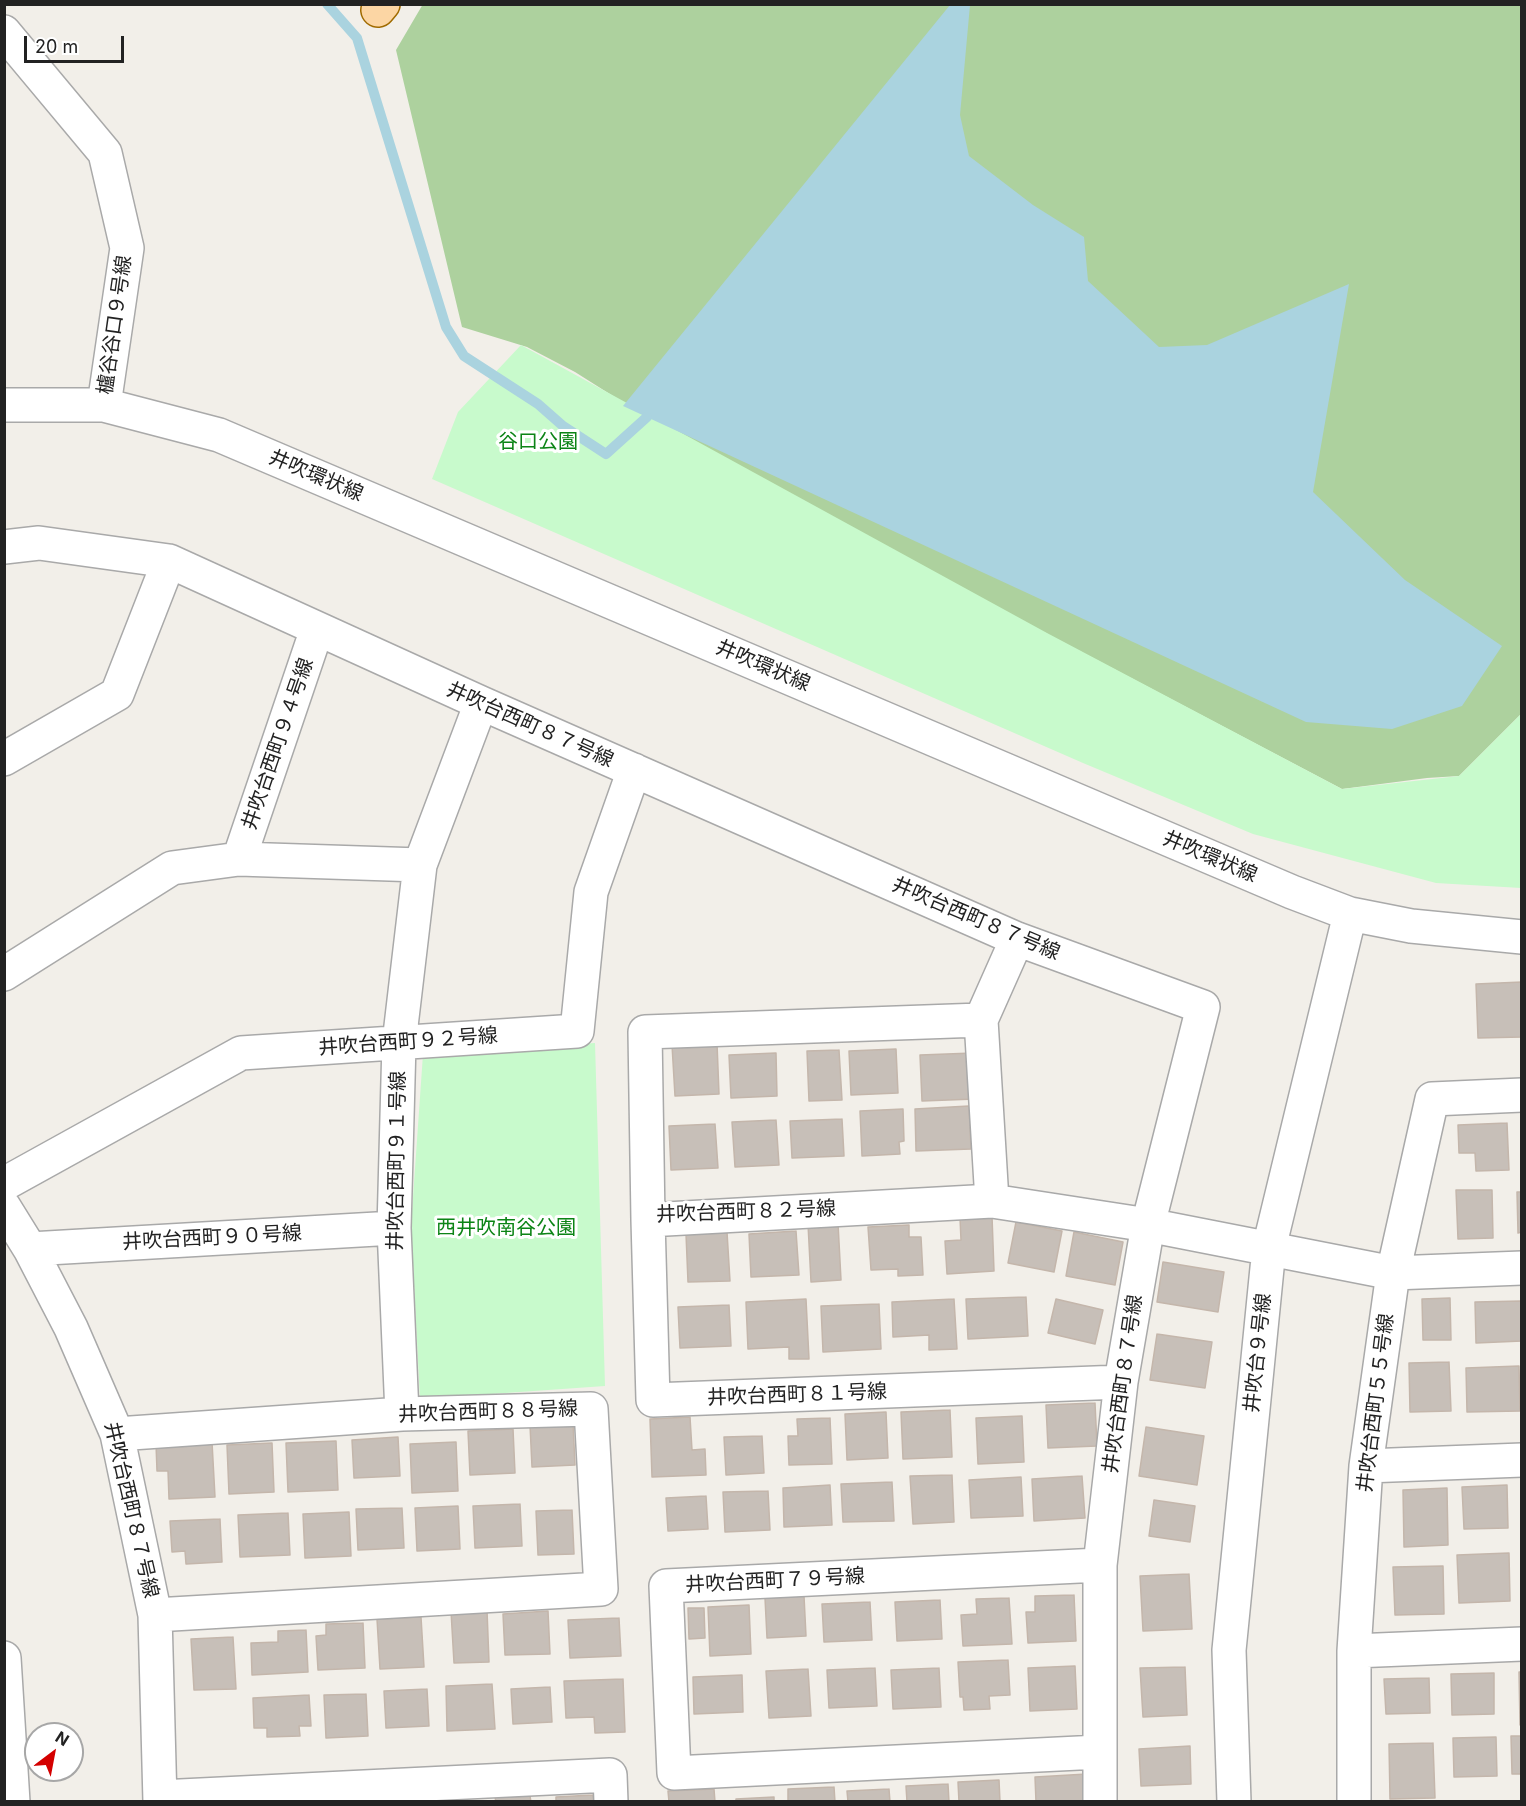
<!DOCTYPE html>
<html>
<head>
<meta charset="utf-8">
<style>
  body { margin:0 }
  #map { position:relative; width:1526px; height:1806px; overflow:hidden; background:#f2efe9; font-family:Inter,sans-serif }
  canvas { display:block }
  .frame { position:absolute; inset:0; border:6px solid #222; pointer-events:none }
  .north { position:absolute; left:24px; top:1722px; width:60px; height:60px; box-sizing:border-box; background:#fff; border:2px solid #a7a7a7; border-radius:50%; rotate:32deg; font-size:16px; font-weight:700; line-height:24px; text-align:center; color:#222 }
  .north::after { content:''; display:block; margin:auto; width:21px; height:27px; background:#d40000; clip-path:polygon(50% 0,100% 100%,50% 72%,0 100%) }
  .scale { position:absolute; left:24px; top:36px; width:100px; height:27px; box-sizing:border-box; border:3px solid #222; border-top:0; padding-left:8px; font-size:18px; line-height:21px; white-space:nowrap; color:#222; -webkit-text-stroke:4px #fff; paint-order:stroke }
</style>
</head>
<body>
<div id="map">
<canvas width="1526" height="1806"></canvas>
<div class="frame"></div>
<div class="north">N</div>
<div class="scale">20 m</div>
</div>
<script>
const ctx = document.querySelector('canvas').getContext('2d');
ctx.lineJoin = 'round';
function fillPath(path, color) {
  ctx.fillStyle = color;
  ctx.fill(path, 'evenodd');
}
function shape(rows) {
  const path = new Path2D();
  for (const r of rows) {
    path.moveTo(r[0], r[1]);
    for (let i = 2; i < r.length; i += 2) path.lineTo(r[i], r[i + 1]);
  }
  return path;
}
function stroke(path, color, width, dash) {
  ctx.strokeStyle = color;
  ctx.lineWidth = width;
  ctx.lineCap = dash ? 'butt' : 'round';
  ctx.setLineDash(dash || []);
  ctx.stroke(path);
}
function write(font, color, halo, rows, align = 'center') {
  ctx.font = font + ' Inter,"Noto Sans JP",sans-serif';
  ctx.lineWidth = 6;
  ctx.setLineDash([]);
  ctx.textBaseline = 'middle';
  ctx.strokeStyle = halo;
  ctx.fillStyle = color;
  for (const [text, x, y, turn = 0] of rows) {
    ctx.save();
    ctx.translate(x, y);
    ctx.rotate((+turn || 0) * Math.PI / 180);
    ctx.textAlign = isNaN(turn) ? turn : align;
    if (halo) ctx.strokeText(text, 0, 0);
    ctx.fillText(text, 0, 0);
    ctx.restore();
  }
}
fillPath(shape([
  [423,4,1521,5,1521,714,1459,776,1427,778,1342,789,703,453,575,372,527,347,462,327,396,50]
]), '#add19e');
fillPath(shape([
  [521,345,1047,633,1342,789,1459,776,1521,714,1521,888,1436,883,1253,834,1083,763,432,479,458,412],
  [595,1043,605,1386,420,1399,411,1226,423,1054]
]), '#c8facc');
fillPath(shape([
  [950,5,970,5,960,115,969,156,1033,205,1084,237,1088,281,1159,347,1207,345,1349,284,1313,492,1405,580,1502,646,1462,706,1392,729,1306,722,623,406]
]), '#aad3df');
stroke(shape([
  [327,4,357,38,446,327,464,356,538,404,563,426,606,454,647,417]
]), '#aad3df', 10);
const building = shape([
  [1522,982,1522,1037,1478,1038,1476,984,1522,982],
  [717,1043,719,1094,675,1096,672,1045,717,1043],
  [896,1049,898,1093,851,1095,849,1051,896,1049],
  [839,1050,842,1100,809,1101,807,1051,839,1050],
  [776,1053,777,1096,731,1098,729,1055,776,1053],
  [973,1053,975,1099,922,1101,920,1055,973,1053],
  [969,1106,971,1149,916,1151,915,1109,969,1106],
  [903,1109,904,1141,899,1142,900,1154,862,1156,860,1111,903,1109],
  [842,1119,844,1156,792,1158,790,1121,842,1119],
  [776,1120,779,1165,735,1167,732,1122,776,1120],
  [1507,1123,1509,1170,1476,1171,1475,1153,1459,1153,1458,1125,1507,1123],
  [715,1124,718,1168,671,1170,669,1126,715,1124],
  [1456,1190,1492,1190,1493,1238,1458,1239,1456,1190],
  [1517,1192,1522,1192,1522,1232,1518,1233,1517,1192],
  [992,1216,994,1271,947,1274,945,1241,961,1240,960,1218,992,1216],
  [1016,1222,1062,1231,1054,1272,1008,1263,1016,1222],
  [838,1223,841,1280,811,1282,808,1224,838,1223],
  [909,1225,909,1237,921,1237,923,1275,898,1276,898,1269,871,1270,868,1227,909,1225],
  [796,1231,799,1275,751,1277,749,1234,796,1231],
  [727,1232,730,1281,688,1282,686,1234,727,1232],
  [1074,1232,1123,1242,1115,1285,1066,1276,1074,1232],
  [1163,1262,1224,1272,1218,1312,1157,1302,1163,1262],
  [1026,1297,1028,1336,968,1339,966,1299,1026,1297],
  [1450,1298,1451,1340,1423,1340,1422,1299,1450,1298],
  [806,1299,809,1359,789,1359,789,1347,748,1349,746,1302,806,1299],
  [954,1299,957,1349,929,1350,929,1335,893,1337,892,1302,954,1299],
  [1056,1299,1103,1310,1095,1344,1048,1333,1056,1299],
  [1521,1301,1522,1341,1476,1343,1475,1302,1521,1301],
  [879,1304,881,1349,823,1352,821,1306,879,1304],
  [729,1305,731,1346,680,1348,678,1307,729,1305],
  [1157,1334,1212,1342,1205,1388,1150,1380,1157,1334],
  [1449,1362,1451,1411,1410,1412,1409,1363,1449,1362],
  [1519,1366,1520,1411,1467,1412,1466,1368,1519,1366],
  [1095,1403,1097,1446,1048,1448,1046,1405,1095,1403],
  [950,1410,952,1457,903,1459,901,1412,950,1410],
  [886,1412,888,1458,847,1460,845,1414,886,1412],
  [1022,1416,1024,1462,978,1464,976,1418,1022,1416],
  [690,1417,692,1450,705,1449,706,1475,652,1477,650,1419,690,1417],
  [830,1418,832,1464,789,1465,788,1436,798,1436,797,1419,830,1418],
  [573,1423,575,1465,532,1467,530,1425,573,1423],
  [1146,1427,1204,1436,1197,1485,1139,1476,1146,1427],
  [513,1429,515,1473,470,1475,468,1431,513,1429],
  [762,1436,764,1473,726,1475,724,1437,762,1436],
  [398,1437,400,1476,354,1478,352,1440,398,1437],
  [336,1441,338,1490,288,1492,286,1443,336,1441],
  [212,1442,215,1497,169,1499,168,1471,157,1471,156,1444,212,1442],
  [456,1442,458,1491,412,1493,410,1444,456,1442],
  [272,1443,274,1492,229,1494,227,1445,272,1443],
  [952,1475,954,1522,913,1524,910,1476,952,1475],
  [1082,1476,1085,1518,1034,1521,1032,1479,1082,1476],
  [1021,1477,1023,1516,971,1518,969,1480,1021,1477],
  [892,1482,894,1521,843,1522,841,1484,892,1482],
  [830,1485,832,1525,784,1527,783,1488,830,1485],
  [1507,1485,1508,1528,1464,1529,1462,1487,1507,1485],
  [1447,1488,1448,1545,1404,1547,1403,1490,1447,1488],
  [768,1491,770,1530,725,1532,723,1492,768,1491],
  [706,1496,708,1529,668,1531,666,1498,706,1496],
  [1154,1500,1195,1506,1190,1542,1149,1536,1154,1500],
  [520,1504,522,1546,475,1548,473,1506,520,1504],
  [458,1506,460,1549,417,1551,415,1508,458,1506],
  [402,1508,404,1548,358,1550,356,1509,402,1508],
  [572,1510,574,1554,538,1555,536,1511,572,1510],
  [349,1512,351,1556,305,1558,303,1514,349,1512],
  [288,1513,290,1555,240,1557,238,1515,288,1513],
  [220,1519,222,1562,186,1564,185,1551,172,1552,170,1521,220,1519],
  [1509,1553,1510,1601,1459,1603,1457,1555,1509,1553],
  [1443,1566,1444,1614,1395,1615,1393,1567,1443,1566],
  [1189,1574,1192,1629,1143,1631,1140,1576,1189,1574],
  [1074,1595,1076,1641,1028,1643,1026,1612,1035,1612,1035,1596,1074,1595],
  [804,1596,806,1636,767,1638,765,1598,804,1596],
  [1009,1598,1012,1644,963,1646,961,1615,977,1614,976,1599,1009,1598],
  [940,1600,942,1639,897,1641,895,1602,940,1600],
  [870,1602,872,1640,824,1642,822,1604,870,1602],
  [749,1605,751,1654,710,1656,708,1607,749,1605],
  [688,1608,704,1608,705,1638,689,1639,688,1608],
  [487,1610,489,1662,454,1663,451,1611,487,1610],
  [548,1611,550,1654,505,1655,503,1614,548,1611],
  [421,1617,424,1667,380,1669,377,1619,421,1617],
  [619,1618,621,1656,570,1658,568,1620,619,1618],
  [363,1623,365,1668,318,1670,316,1636,326,1635,326,1624,363,1623],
  [306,1630,308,1672,252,1675,251,1643,278,1642,278,1631,306,1630],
  [233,1637,236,1689,194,1690,191,1639,233,1637],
  [1008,1660,1010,1695,989,1696,990,1709,964,1710,963,1697,960,1697,958,1662,1008,1660],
  [1075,1666,1077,1709,1030,1711,1028,1668,1075,1666],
  [1185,1667,1187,1715,1143,1717,1140,1668,1185,1667],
  [875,1668,877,1706,829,1708,827,1670,875,1668],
  [939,1668,941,1707,893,1709,891,1670,939,1668],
  [808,1669,811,1716,769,1718,766,1671,808,1669],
  [1519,1672,1522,1672,1522,1725,1520,1725,1519,1672],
  [1494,1673,1494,1714,1452,1715,1451,1674,1494,1673],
  [742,1675,743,1712,694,1714,693,1677,742,1675],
  [1429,1678,1430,1713,1386,1714,1384,1679,1429,1678],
  [623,1679,625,1732,595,1733,594,1717,566,1718,564,1681,623,1679],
  [492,1684,495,1729,447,1731,446,1686,492,1684],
  [550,1687,552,1722,513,1724,511,1689,550,1687],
  [427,1689,429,1726,386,1728,384,1691,427,1689],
  [366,1694,368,1736,326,1738,324,1695,366,1694],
  [309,1695,311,1726,299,1726,300,1736,267,1737,267,1728,254,1728,253,1698,309,1695],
  [1511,1736,1522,1736,1522,1774,1512,1774,1511,1736],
  [1496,1737,1497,1776,1454,1777,1453,1738,1496,1737],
  [1433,1743,1435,1798,1390,1799,1389,1744,1433,1743],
  [1190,1746,1191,1784,1141,1786,1139,1749,1190,1746],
  [1087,1774,1088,1802,1036,1802,1035,1777,1087,1774],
  [999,1780,1000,1802,959,1802,958,1782,999,1780],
  [948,1784,949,1802,907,1802,906,1786,948,1784],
  [834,1787,835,1802,788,1802,788,1789,834,1787],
  [714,1789,715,1802,669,1802,668,1791,714,1789],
  [889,1789,890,1802,848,1802,847,1791,889,1789],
  [593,1795,594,1802,556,1802,556,1797,593,1795],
  [530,1796,531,1802,496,1802,495,1797,530,1796],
  [774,1797,774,1802,736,1802,736,1799,774,1797]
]);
fillPath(building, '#c7bfb8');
stroke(building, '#c4b6ab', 1.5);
const minor = shape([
  [4,32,105,153,127,248,104,405],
  [4,405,104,405,219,435,1292,892,1350,914,1411,926,1522,937],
  [4,547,39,543,169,561,481,703,1017,939,1203,1007,1148,1225,1121,1382,1100,1565,1100,1802],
  [4,759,117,694,169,561],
  [239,859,317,629],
  [1017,939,981,1020,645,1032,648,1220,992,1201,1148,1225,1393,1273,1522,1268],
  [4,974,172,868,239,859,420,865],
  [981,1020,992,1201],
  [4,1184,241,1053,577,1031,591,892,634,770],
  [4,1207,30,1249,71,1328,117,1434,155,1615,160,1802],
  [648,1220,653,1400,1121,1382],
  [30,1249,394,1228],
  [402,1414,394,1228,399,1043,420,865,481,703],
  [117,1434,402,1414,591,1409,601,1589,155,1615],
  [1366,1466,1522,1460],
  [1354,1651,1522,1644],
  [4,1658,13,1802],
  [1099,1752,674,1773,666,1586,1100,1565],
  [160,1797,610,1775,611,1802],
  [1234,1802,1229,1650,1269,1248,1350,914],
  [1354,1802,1354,1651,1366,1466,1393,1273,1432,1099,1522,1095]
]);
const major = shape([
  [378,10,383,4]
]);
stroke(minor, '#a9a9a9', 36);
stroke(major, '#a06b00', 36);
stroke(minor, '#fff', 33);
stroke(major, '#fcd6a4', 33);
write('20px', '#222', '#fff', [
  ["櫨谷谷口９号線",115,325,-82],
  ["井吹環状線",316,476,23],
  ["井吹環状線",763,666,23],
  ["井吹台西町８７号線",530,725,24],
  ["井吹台西町９４号線",278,744,-71],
  ["井吹環状線",1210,857,23],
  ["井吹台西町８７号線",976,919,23],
  ["井吹台西町９２号線",408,1042,-4],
  ["井吹台西町９１号線",397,1161,-89],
  ["井吹台西町８２号線",746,1212,-2],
  ["井吹台西町９０号線",212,1238,-3],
  ["井吹台９号線",1258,1353,-84],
  ["井吹台西町８７号線",1123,1384,-82],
  ["井吹台西町８１号線",797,1395,-2],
  ["井吹台西町５５号線",1376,1403,-83],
  ["井吹台西町８８号線",488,1412,-2],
  ["井吹台西町８７号線",131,1510,77],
  ["井吹台西町７９号線",775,1581,-3]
]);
write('20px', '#0c8416', '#fff', [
  ["谷口公園",538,442],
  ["西井吹南谷公園",506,1228]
]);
</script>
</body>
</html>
